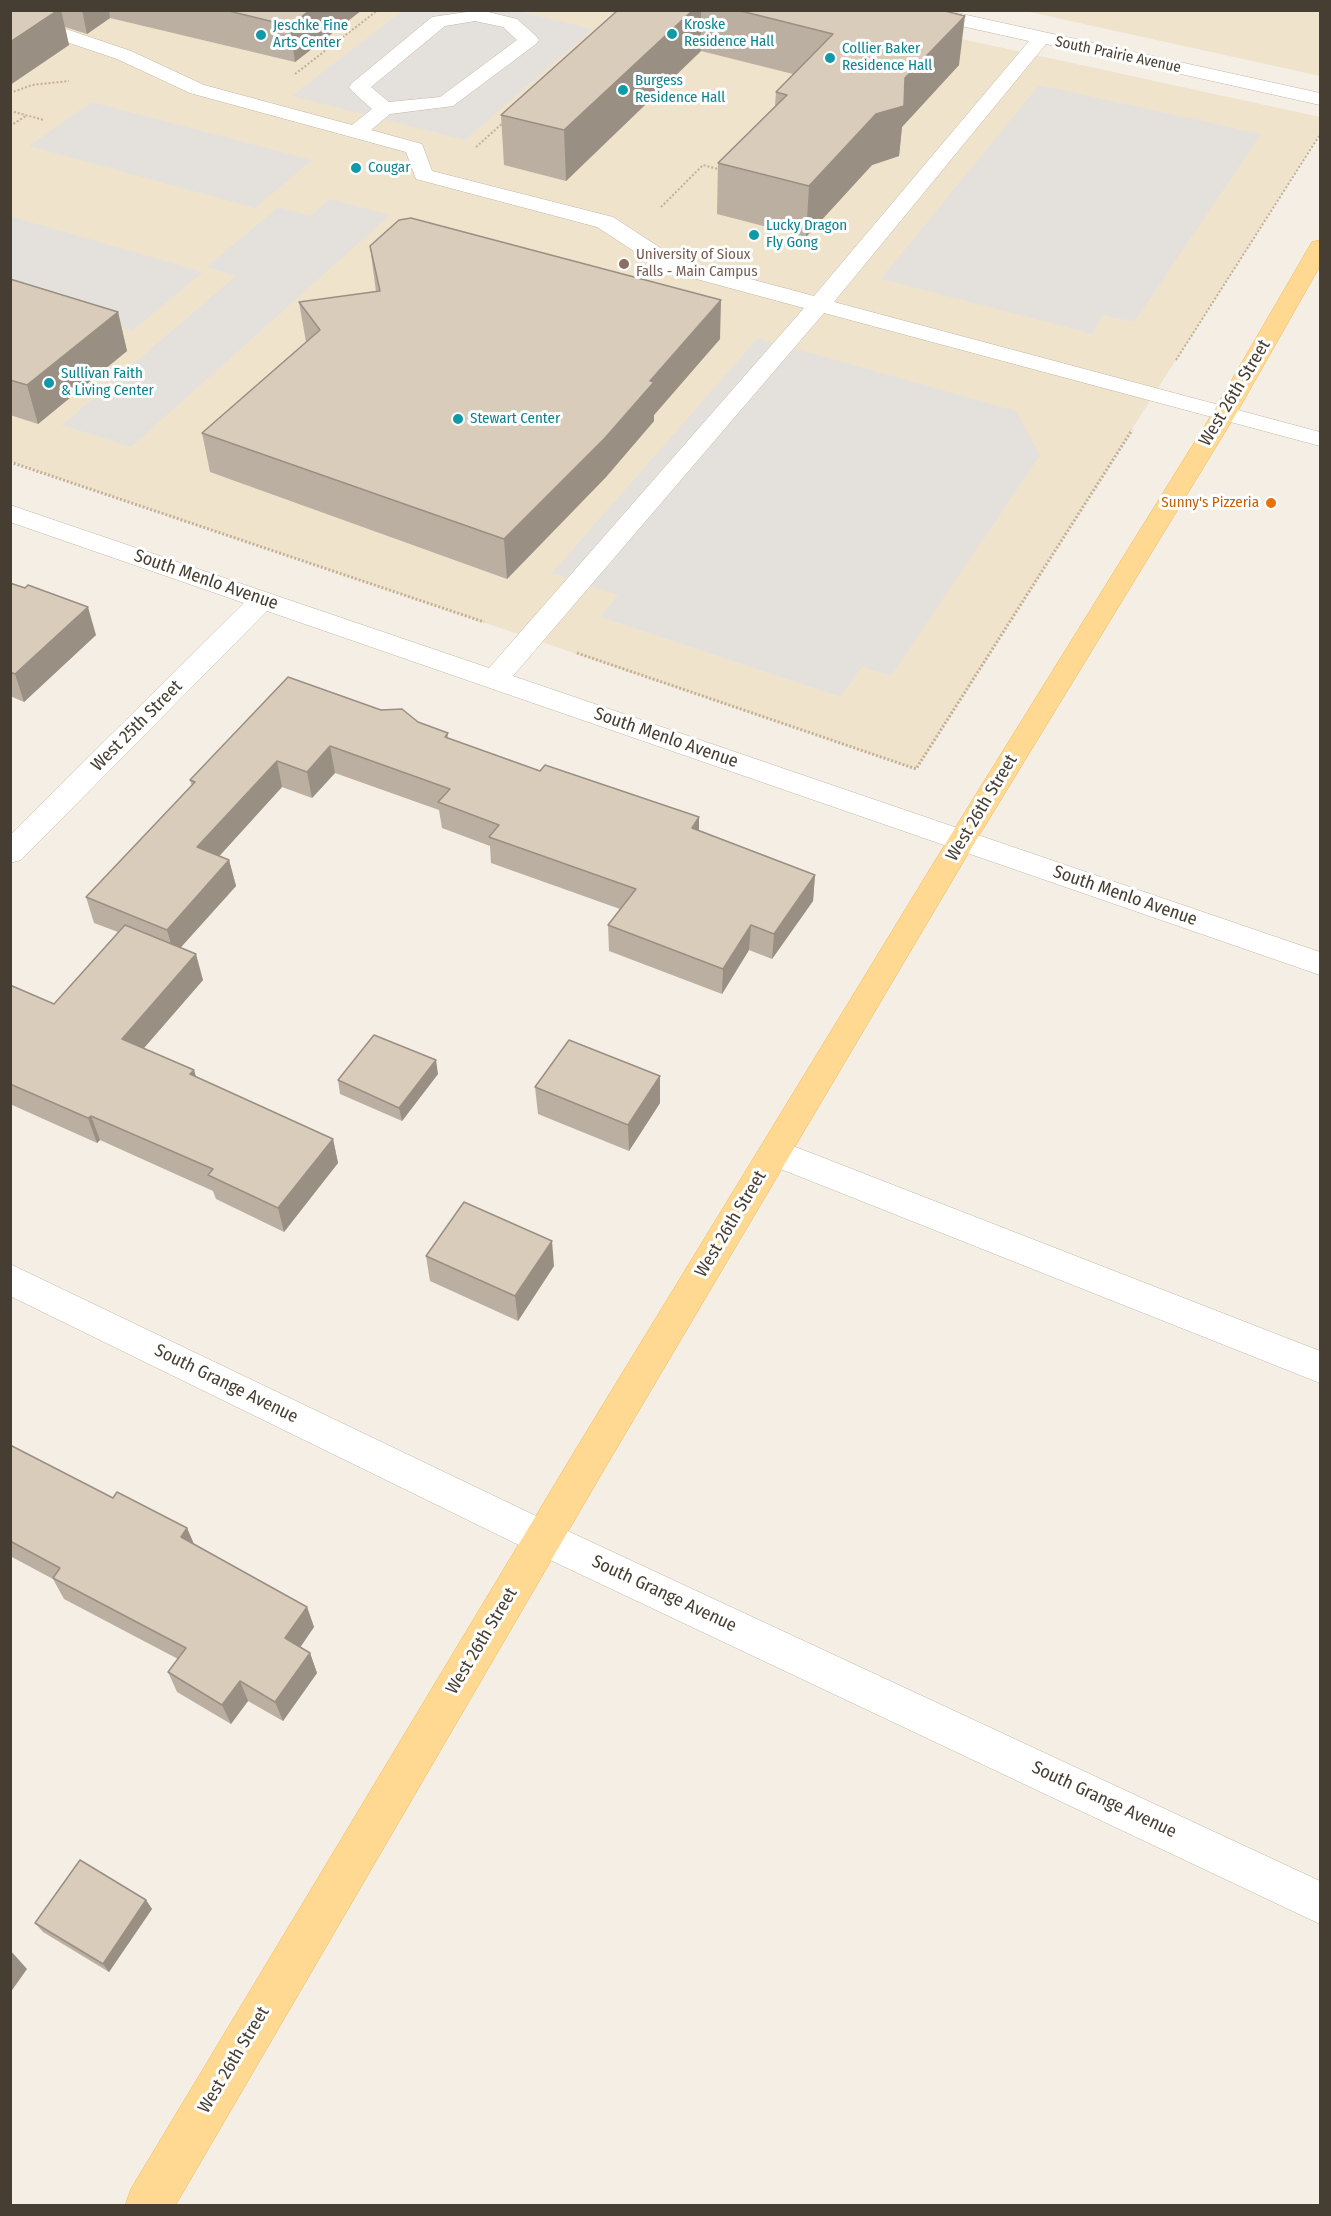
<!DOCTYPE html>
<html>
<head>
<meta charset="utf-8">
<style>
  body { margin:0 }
  #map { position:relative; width:1331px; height:2216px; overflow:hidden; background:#f4eee4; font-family:"Fira Sans Condensed",sans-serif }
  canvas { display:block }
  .frame { position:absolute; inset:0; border:12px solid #473e33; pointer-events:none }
</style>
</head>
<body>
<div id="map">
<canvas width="1331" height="2216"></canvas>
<div class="frame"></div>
</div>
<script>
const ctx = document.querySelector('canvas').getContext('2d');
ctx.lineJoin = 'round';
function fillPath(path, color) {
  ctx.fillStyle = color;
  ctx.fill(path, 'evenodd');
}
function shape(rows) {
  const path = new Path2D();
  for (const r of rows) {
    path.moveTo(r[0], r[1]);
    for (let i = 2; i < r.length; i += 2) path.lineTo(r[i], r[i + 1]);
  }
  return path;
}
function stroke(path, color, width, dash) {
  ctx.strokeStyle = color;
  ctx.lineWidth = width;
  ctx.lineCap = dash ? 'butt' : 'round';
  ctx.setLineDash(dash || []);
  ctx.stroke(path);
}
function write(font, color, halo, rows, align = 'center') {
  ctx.font = font + ' "Fira Sans Condensed",sans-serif';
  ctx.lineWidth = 6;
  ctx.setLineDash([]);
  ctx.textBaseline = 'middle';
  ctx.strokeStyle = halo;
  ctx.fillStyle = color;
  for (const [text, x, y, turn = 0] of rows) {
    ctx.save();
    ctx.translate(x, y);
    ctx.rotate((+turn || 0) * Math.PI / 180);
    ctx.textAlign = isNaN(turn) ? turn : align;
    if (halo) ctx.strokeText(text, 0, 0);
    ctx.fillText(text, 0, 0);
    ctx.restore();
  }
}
fillPath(shape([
  [11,11,833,11,1320,117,1320,133,916,769,11,462],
  [1025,11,1320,11,1320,76]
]), '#efe3cc');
fillPath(shape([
  [402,11,517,11,593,29,465,140,292,96],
  [1039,85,1261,134,1134,322,1102,315,1093,334,881,279],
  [92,102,312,160,255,208,29,146],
  [330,199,390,215,131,447,62,425,236,276,207,267,278,207,310,216],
  [10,216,203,272,132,331,11,294],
  [758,338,1016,411,1040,455,891,676,862,667,840,697,600,617,618,595,552,573]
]), '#e4e1dd');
const minor = shape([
  [10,10,131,51,204,85,352,125,372,109,352,91,349,87,352,83,432,17,480,10,517,19,536,36,539,40,536,44,453,106,390,114,371,130,422,144,432,171,613,217,679,260,814,296,1029,41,916,16,909,14,907,10,944,10,1320,93,1320,105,1046,44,834,302,1320,432,1320,446,824,313,513,676,1320,952,1320,975,267,611,21,860,10,863,10,835,244,603,10,522,10,505,489,668,804,308,663,270,597,227,416,179,406,152,190,93,117,59,10,23,10,10],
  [475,21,503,27,517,40,440,97,389,102,371,87,445,26,475,21],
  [775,1139,1320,1351,1320,1383,763,1162,758,1152,763,1142,775,1139],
  [10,1264,557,1526,1320,1881,1320,1924,529,1550,10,1296,10,1264]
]);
const major = shape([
  [1320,240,1320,266,1236,414,972,847,602,1473,175,2206,125,2206,131,2189,576,1449,952,833,1212,414,1309,247,1312,242,1320,240]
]);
stroke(minor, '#c3b8a8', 1);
stroke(major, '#f0b955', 1);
stroke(shape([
  [295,74,378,10],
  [10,93,32,85,69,81],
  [10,111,44,120],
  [10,126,26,116],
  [476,147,504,122],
  [661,207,703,165,722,170],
  [1176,360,1319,136]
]), '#c4b095', 2, [2, 2]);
stroke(shape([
  [10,462,484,622],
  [577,653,916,769,1132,430]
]), '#c4b095', 3, [2, 2]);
fillPath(minor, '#fff');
fillPath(major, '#ffd991');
fillPath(shape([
  [10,10,362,10,295,62,110,18,87,34,65,27,69,45,10,85],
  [618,10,941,10,959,65,902,127,899,156,872,165,806,237,717,214,718,163,775,106,776,92,793,74,701,51,566,181,504,165,501,115],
  [370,246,720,339,654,415,654,421,606,477,507,579,210,472,202,433,306,342,299,302,376,292],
  [10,279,118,312,127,351,38,424,10,415],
  [10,583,96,635,24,702,10,696],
  [381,710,418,722,448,733,448,738,699,830,815,875,813,901,772,959,749,950,722,994,609,951,608,925,620,909,491,863,490,846,442,828,439,810,335,773,312,798,282,787,219,856,229,860,236,886,180,948,203,980,144,1048,194,1070,196,1077,333,1139,338,1163,284,1232,216,1199,213,1191,100,1140,97,1143,10,1104,10,985,54,1004,118,932,94,923,86,897,192,786,190,780],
  [438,1074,402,1121,340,1094,338,1080],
  [535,1087,660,1103,629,1151,538,1114],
  [426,1256,554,1266,518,1321,430,1281],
  [10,1448,113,1498,187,1528,194,1544,307,1607,314,1627,300,1647,310,1653,317,1673,283,1721,248,1701,231,1724,177,1692,168,1672,178,1659,64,1599,53,1579,10,1556],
  [146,1900,152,1909,109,1972,43,1932,35,1923]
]), '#bbafa1');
fillPath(shape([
  [58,10,61,10,69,45,10,85,10,42],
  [82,10,109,10,110,18,87,34],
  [310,10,362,10,295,62,290,26],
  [693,10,701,10,701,51,566,181,564,130],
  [965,16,959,65,902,127,899,156,872,165,806,237,809,186,876,114,905,78],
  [721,300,720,339,654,415,654,421,606,477,507,579,504,539,650,381],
  [118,312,127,351,38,424,27,385],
  [88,607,96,635,24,702,15,674],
  [330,746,335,773,312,798,307,772],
  [277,761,282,787,204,873,197,847],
  [699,817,699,843,692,828],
  [229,860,236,886,174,955,167,930],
  [815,875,813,901,772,959,774,934],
  [751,925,749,950,722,994,723,969],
  [196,954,203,980,130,1064,122,1039],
  [436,1060,438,1074,402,1121,399,1108],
  [194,1070,201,1095,190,1074],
  [660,1076,660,1103,629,1151,628,1125],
  [91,1116,100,1140,97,1143,88,1118],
  [333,1139,338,1163,284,1232,278,1208],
  [552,1241,554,1266,518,1321,515,1296],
  [187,1528,196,1549,181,1537],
  [307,1607,314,1627,293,1658,285,1638],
  [310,1653,317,1673,283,1721,275,1702],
  [240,1681,248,1701,231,1724,222,1705],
  [146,1900,152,1909,109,1972,103,1964],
  [10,1950,27,1969,10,1993]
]), '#998f83');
const building = shape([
  [10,10,58,10,10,42,10,10],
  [225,10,310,10,290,26,225,10],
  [618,10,693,10,564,130,501,115,618,10],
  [737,10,941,10,965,16,905,78,904,106,876,114,809,186,718,163,787,95,776,92,833,34,737,10],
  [411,218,721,300,650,381,654,382,605,438,504,539,202,433,320,330,299,302,380,291,370,246,399,220,411,218],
  [10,279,118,312,27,385,10,380,10,279],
  [10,583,25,588,28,585,88,607,15,674,10,672,10,583],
  [288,677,381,710,402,709,418,722,448,733,445,737,540,771,545,765,699,817,692,828,815,875,774,934,751,925,723,969,608,925,636,889,489,837,499,825,438,802,450,789,330,746,307,772,277,761,197,847,229,860,167,930,86,897,195,782,190,780,288,677],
  [125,925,196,954,122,1039,194,1070,190,1074,333,1139,278,1208,208,1175,213,1169,91,1116,88,1118,10,1084,10,985,54,1004,125,925],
  [374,1035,436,1060,399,1108,338,1080,374,1035],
  [569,1040,660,1076,628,1125,535,1087,569,1040],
  [464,1202,552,1241,515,1296,426,1256,464,1202],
  [12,1446,113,1498,117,1492,187,1528,181,1537,307,1607,285,1638,310,1653,275,1702,240,1681,222,1705,168,1672,186,1648,53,1578,60,1568,10,1541,10,1448,12,1446],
  [80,1860,146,1900,103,1964,35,1923,80,1860]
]);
fillPath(building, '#daccbb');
stroke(building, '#998f83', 1.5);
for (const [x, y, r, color] of [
  [672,34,6,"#0f9aa8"],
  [261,35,6,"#0f9aa8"],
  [830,58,6,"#0f9aa8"],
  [623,90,6,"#0f9aa8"],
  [356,168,6,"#0f9aa8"],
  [754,235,6,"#0f9aa8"],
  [624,264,6,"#8d6e63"],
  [49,383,6,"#0f9aa8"],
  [458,419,6,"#0f9aa8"],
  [1271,503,6,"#e8710a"]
]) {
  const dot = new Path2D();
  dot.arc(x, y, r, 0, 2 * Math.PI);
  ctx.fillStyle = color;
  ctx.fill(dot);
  stroke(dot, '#fff', 2);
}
write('15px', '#0d838f', '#fff', [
  ["Kroske",684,25],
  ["Residence Hall",684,42],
  ["Jeschke Fine",273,26],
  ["Arts Center",273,43],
  ["Collier Baker",842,49],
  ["Residence Hall",842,66],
  ["Burgess",635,81],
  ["Residence Hall",635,98],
  ["Cougar",368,168],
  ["Lucky Dragon",766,226],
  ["Fly Gong",766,243],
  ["Sullivan Faith",61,374],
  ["& Living Center",61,391],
  ["Stewart Center",470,419]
], 'left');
write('15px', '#473e33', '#fff', [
  ["South Prairie Avenue",1118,55,12]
]);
write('15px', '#785e54', '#fff', [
  ["University of Sioux",636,255],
  ["Falls - Main Campus",636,272]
], 'left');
write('15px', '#c56008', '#fff', [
  ["Sunny's Pizzeria",1259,503]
], 'right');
write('18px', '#473e33', '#fff', [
  ["West 26th Street",1235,393,-59],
  ["South Menlo Avenue",206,580,19],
  ["West 25th Street",137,726,-45],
  ["South Menlo Avenue",666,738,19],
  ["West 26th Street",982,808,-59],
  ["South Menlo Avenue",1125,896,19],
  ["West 26th Street",731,1224,-59],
  ["South Grange Avenue",226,1384,26],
  ["South Grange Avenue",664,1594,25],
  ["West 26th Street",482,1641,-59],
  ["South Grange Avenue",1104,1800,25],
  ["West 26th Street",234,2060,-59]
]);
</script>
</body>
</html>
